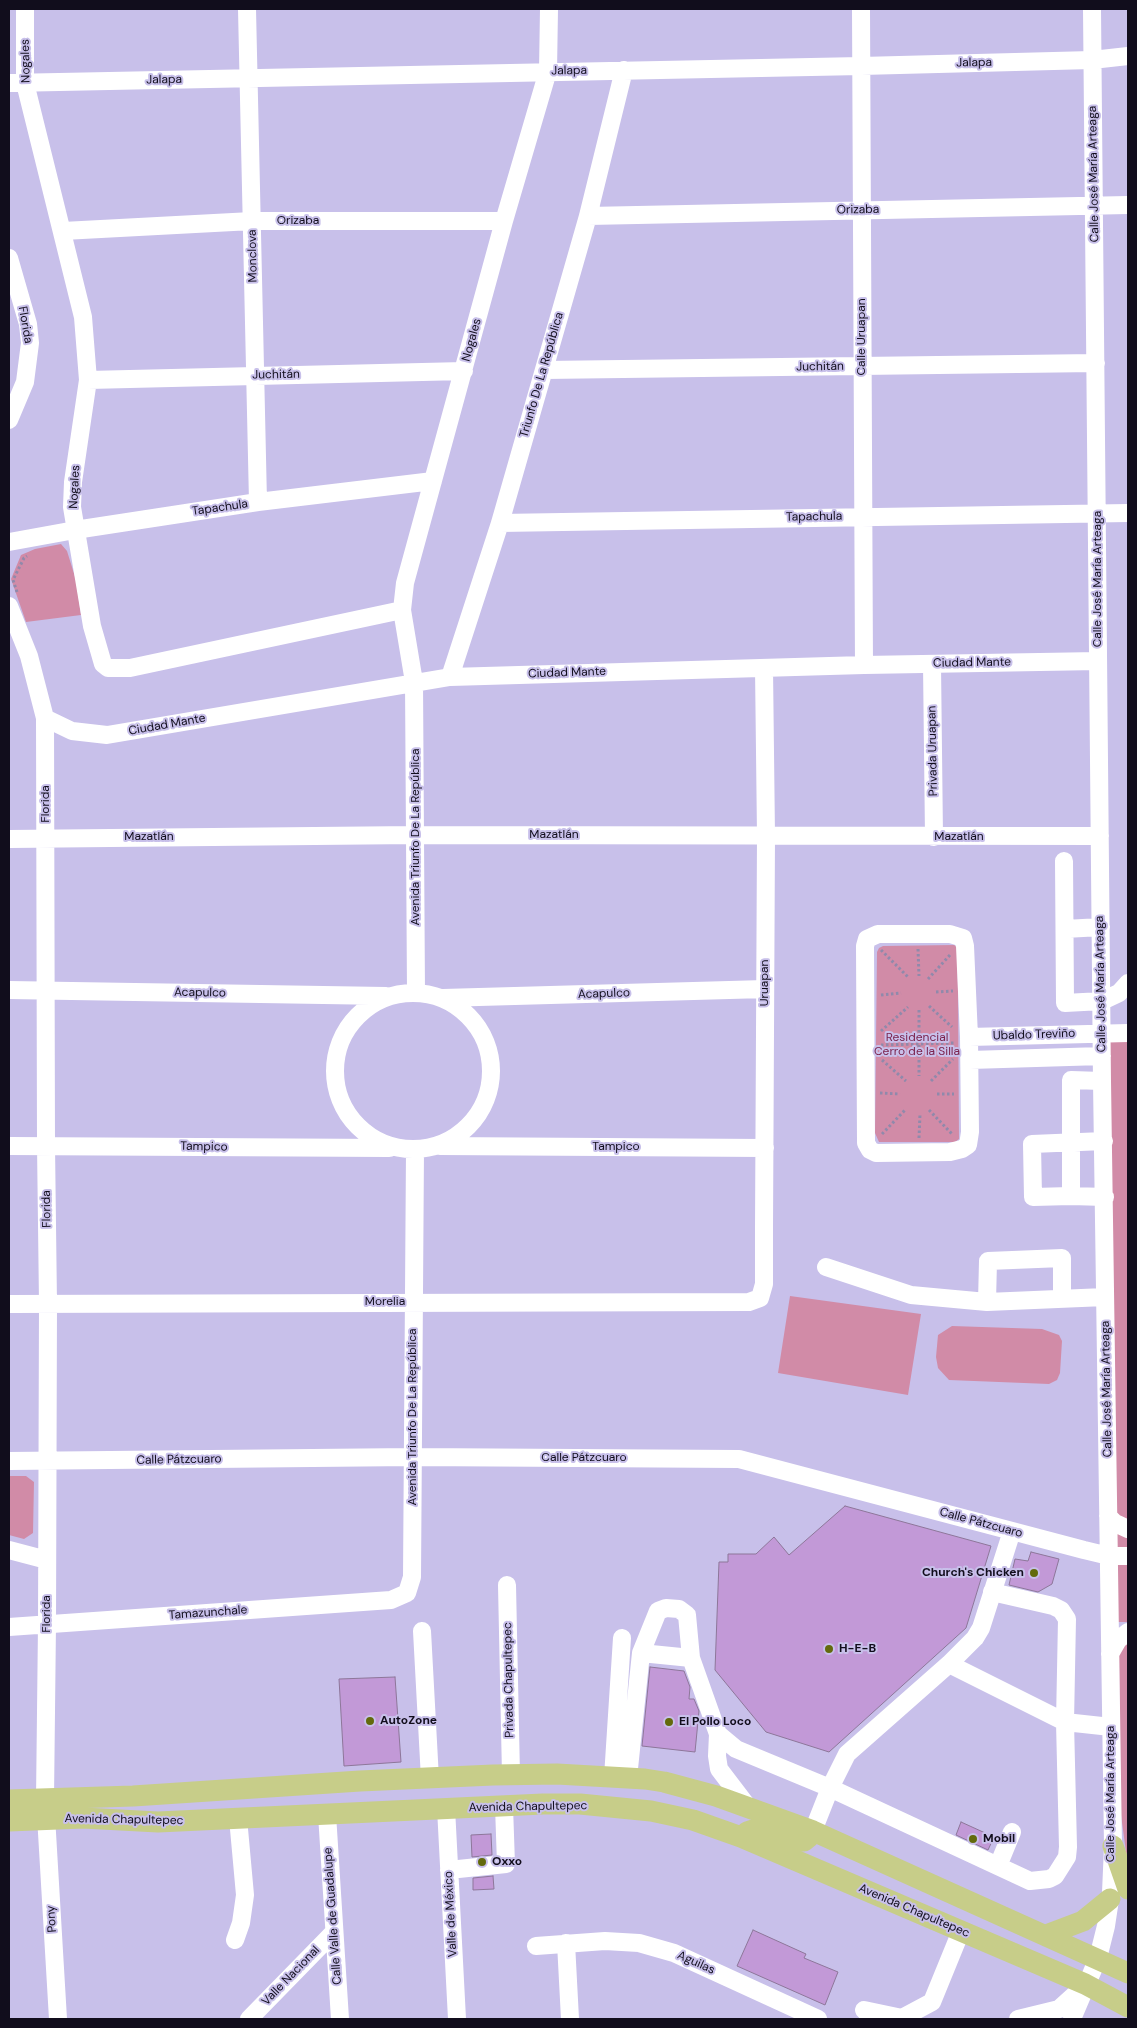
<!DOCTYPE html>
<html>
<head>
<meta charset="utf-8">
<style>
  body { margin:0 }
  #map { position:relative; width:1137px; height:2028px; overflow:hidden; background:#c8c0ea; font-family:"DM Sans",sans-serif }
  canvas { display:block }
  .frame { position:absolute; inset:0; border:10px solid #110d1c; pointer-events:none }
</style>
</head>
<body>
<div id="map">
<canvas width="1137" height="2028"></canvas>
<div class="frame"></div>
</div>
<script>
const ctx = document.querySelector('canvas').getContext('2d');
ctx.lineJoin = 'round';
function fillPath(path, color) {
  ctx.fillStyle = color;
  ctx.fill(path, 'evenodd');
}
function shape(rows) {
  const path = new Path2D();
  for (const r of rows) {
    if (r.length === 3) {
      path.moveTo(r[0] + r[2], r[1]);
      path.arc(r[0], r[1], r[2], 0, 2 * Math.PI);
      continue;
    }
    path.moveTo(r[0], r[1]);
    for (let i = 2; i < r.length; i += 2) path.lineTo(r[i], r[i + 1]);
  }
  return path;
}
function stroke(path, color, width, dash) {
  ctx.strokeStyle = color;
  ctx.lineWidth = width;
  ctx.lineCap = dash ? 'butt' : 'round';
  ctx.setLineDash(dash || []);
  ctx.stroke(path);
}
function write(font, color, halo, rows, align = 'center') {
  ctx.font = font + ' "DM Sans",sans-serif';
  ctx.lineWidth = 4;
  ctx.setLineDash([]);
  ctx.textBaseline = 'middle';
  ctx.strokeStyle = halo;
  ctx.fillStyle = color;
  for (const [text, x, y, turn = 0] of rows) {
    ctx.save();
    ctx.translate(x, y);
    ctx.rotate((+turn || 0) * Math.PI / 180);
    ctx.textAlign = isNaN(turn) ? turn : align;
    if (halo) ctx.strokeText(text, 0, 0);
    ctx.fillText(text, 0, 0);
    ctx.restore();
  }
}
fillPath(shape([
  [61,544,67,551,76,580,81,615,26,622,11,579,21,555,35,549],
  [954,945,957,947,958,991,959,1139,955,1142,879,1142,875,1133,877,952,879,948,883,946],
  [1108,1041,1128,1042,1128,1622,1116,1622],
  [790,1296,921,1314,908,1395,778,1373],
  [952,1326,1042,1329,1059,1335,1062,1341,1060,1373,1057,1380,1049,1384,949,1380,938,1368,936,1357,938,1335],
  [9,1476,26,1476,34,1482,33,1533,24,1539,9,1535],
  [1128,1641,1128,1866,1120,1808,1119,1653]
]), '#d18ba7');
const building = shape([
  [845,1506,991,1546,966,1628,829,1752,766,1732,715,1670,719,1562,728,1562,728,1554,756,1554,774,1537,789,1555,845,1506],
  [1031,1552,1059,1559,1052,1584,1038,1592,1009,1585,1015,1559,1028,1561,1031,1552],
  [650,1667,684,1671,690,1687,689,1699,694,1699,699,1711,695,1752,642,1746,650,1667],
  [395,1677,401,1762,344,1766,339,1679,395,1677],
  [961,1822,994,1837,988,1850,956,1835,961,1822],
  [491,1834,492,1855,472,1857,471,1835,491,1834],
  [493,1876,494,1889,473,1890,473,1878,493,1876],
  [753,1930,806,1954,804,1958,838,1972,825,2005,737,1966,753,1930]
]);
fillPath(building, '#c299d7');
stroke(building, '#8d7699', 1);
stroke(shape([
  [17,592,13,580,24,558,27,556],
  [918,949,919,976],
  [881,950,909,978],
  [928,979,950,955],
  [936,992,953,991],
  [881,995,901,993],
  [929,1006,952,1027],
  [919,1010,919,1076],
  [881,1031,908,1007],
  [881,1045,955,1043],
  [882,1060,906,1081],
  [931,1081,953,1059],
  [880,1093,900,1094],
  [937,1094,954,1094],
  [929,1110,953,1135],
  [882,1134,906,1109],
  [919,1138,920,1114]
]), '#9089ab', 3, [2.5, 2.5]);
stroke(shape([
  [25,9,25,83,83,317,88,380,73,482,72,507,92,626,103,664,108,668,130,668,402,610],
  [247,9,258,502],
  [861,9,864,665],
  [9,83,861,66,1092,60,1128,56],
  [588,216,1128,205],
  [63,231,252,221,504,221],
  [9,258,28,324,30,343,25,382,9,420],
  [544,370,1096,363],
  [88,380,464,371],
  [500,523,1128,513],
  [9,542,75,530,258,502,433,481],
  [9,606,29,656,45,718,46,1145,48,1304,47,1624,45,1799,58,2019],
  [932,664,934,837],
  [450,677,500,523,588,216,624,70],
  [45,718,72,731,107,735,450,677,864,665,1098,661],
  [9,839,416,835,1100,836],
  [1064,861,1065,1003,1102,1001,1119,993,1128,983],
  [1065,929,1101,927],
  [878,934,950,934,963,938,965,946,969,1037,970,1132,968,1145,962,1149,950,1152,876,1153,870,1150,866,1143,865,946,867,939,878,934],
  [9,990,386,996],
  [413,1071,78],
  [416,993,414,682,402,610,405,583,504,221,548,71,549,9],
  [443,998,765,989],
  [969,1037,1128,1033],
  [970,1060,1102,1056],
  [1102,1081,1071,1080,1071,1196,1105,1197],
  [9,1146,389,1148],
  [440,1146,765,1148],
  [1071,1196,1033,1197,1032,1144,1104,1141],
  [826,1267,911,1295,987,1302],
  [1062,1299,1062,1258,988,1261,987,1302,1105,1297],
  [9,1304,749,1302,760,1298,764,1284,764,1228,766,836,764,668],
  [9,1461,413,1457,739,1459,1084,1550,1109,1556,1128,1556],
  [1108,1516,1115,1523,1128,1529],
  [9,1550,47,1560],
  [507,1585,511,1775],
  [9,1627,391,1600,407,1593,412,1577,415,1150],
  [422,1631,430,1779],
  [641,1653,691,1658],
  [1110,1654,1118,1640,1128,1632],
  [949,1664,1065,1722,1111,1727],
  [718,1734,736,1749,830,1788,1030,1881,1049,1879,1055,1876,1067,1857,1068,1847,1065,1722,1067,1619,1061,1610,1053,1606,992,1592],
  [613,1777,622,1638],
  [628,1778,641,1653,658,1611,666,1608,679,1609,687,1615,691,1658,718,1734,717,1756,719,1769,748,1807],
  [446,1808,457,2019],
  [327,1814,340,2019],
  [813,1831,830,1788,847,1754,949,1664,975,1638,981,1628,1012,1531],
  [998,1866,1012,1832],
  [449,1870,506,1864,504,1806],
  [235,1940,241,1923,245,1895,238,1818],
  [566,1943,570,2019],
  [536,1946,605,1941,639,1943,674,1953,818,2019],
  [864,2010,902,2018,932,2002,961,1931],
  [249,2019,334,1932],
  [1018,2019,1059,2009,1080,1990],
  [1072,2019,1098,1958,1106,1926,1111,1893,1113,1846,1102,1081,1092,9]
]), '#fff', 18);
stroke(shape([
  [9,1800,133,1796,360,1781,493,1775,557,1774,645,1779,664,1782,716,1796,813,1831,1128,1973],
  [9,1821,83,1818,158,1822,543,1804,580,1804,651,1811,693,1820,741,1837,1085,1984,1128,2007],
  [747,1832,753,1830,804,1841,809,1837,813,1831],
  [1113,1846,1128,1889],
  [1046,1935,1083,1921,1110,1899]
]), '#c7cd89', 21);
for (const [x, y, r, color] of [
  [1034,1573,5,"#636a0c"],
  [829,1649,5,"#636a0c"],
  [370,1721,5,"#636a0c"],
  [669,1722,5,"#636a0c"],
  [973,1839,5,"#636a0c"],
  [482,1862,5,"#636a0c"]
]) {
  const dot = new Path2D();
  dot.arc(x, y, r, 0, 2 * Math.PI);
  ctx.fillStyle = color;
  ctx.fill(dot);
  stroke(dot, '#c8c0ea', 2);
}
write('12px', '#110d1c', '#c8c0ea', [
  ["Nogales",26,61,-91],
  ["Jalapa",974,63,-1],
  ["Jalapa",569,71,-1],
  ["Jalapa",164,80,-1],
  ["Calle José María Arteaga",1094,174,-91],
  ["Orizaba",858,210,-1],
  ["Orizaba",298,221],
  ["Monclova",253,256,-91],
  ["Florida",25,325,80],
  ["Calle Uruapan",862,337,-90],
  ["Nogales",472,340,-75],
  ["Juchitán",820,367,-1],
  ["Juchitán",276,375,-1],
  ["Triunfo De La República",542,375,-74],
  ["Nogales",75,487,-87],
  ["Tapachula",220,508,-8],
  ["Tapachula",814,517,-1],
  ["Calle José María Arteaga",1098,579,-90],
  ["Ciudad Mante",972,663,-1],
  ["Ciudad Mante",567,673,-2],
  ["Ciudad Mante",167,725,-10],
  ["Privada Uruapan",933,751,-91],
  ["Florida",46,804,-90],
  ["Mazatlán",554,835],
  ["Mazatlán",149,837],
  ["Avenida Triunfo De La República",416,837,-90],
  ["Mazatlán",959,837],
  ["Uruapan",765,983,-90],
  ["Calle José María Arteaga",1101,984,-91],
  ["Acapulco",200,993,1],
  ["Acapulco",604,994,-2],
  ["Ubaldo Treviño",1034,1035,-2],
  ["Tampico",204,1147,1],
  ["Tampico",616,1147],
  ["Florida",47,1209,-91],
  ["Morelia",385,1302],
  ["Calle José María Arteaga",1107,1389,-91],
  ["Avenida Triunfo De La República",413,1417,-90],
  ["Calle Pátzcuaro",584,1458],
  ["Calle Pátzcuaro",179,1460,-1],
  ["Calle Pátzcuaro",981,1523,15],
  ["Tamazunchale",208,1613,-4],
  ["Florida",47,1614,-90],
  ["Privada Chapultepec",509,1680,-91],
  ["Calle José María Arteaga",1111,1794,-90],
  ["Avenida Chapultepec",528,1807,-1],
  ["Avenida Chapultepec",124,1820,1],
  ["Avenida Chapultepec",914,1911,23],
  ["Valle de México",451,1914,-93],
  ["Calle Valle de Guadalupe",333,1916,-94],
  ["Pony",52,1919,-94],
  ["Aguilas",696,1963,24],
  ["Valle Nacional",291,1976,-46]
]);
write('12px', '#7b234e', '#c8c0ea', [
  ["Residencial",917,1038],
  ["Cerro de la Silla",917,1052]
]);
write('bold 12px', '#110d1c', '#c8c0ea', [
  ["Church's Chicken",1024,1573,"right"],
  ["H-E-B",839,1649],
  ["AutoZone",380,1721],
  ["El Pollo Loco",679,1722],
  ["Mobil",983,1839],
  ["Oxxo",492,1862]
], 'left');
</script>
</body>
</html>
